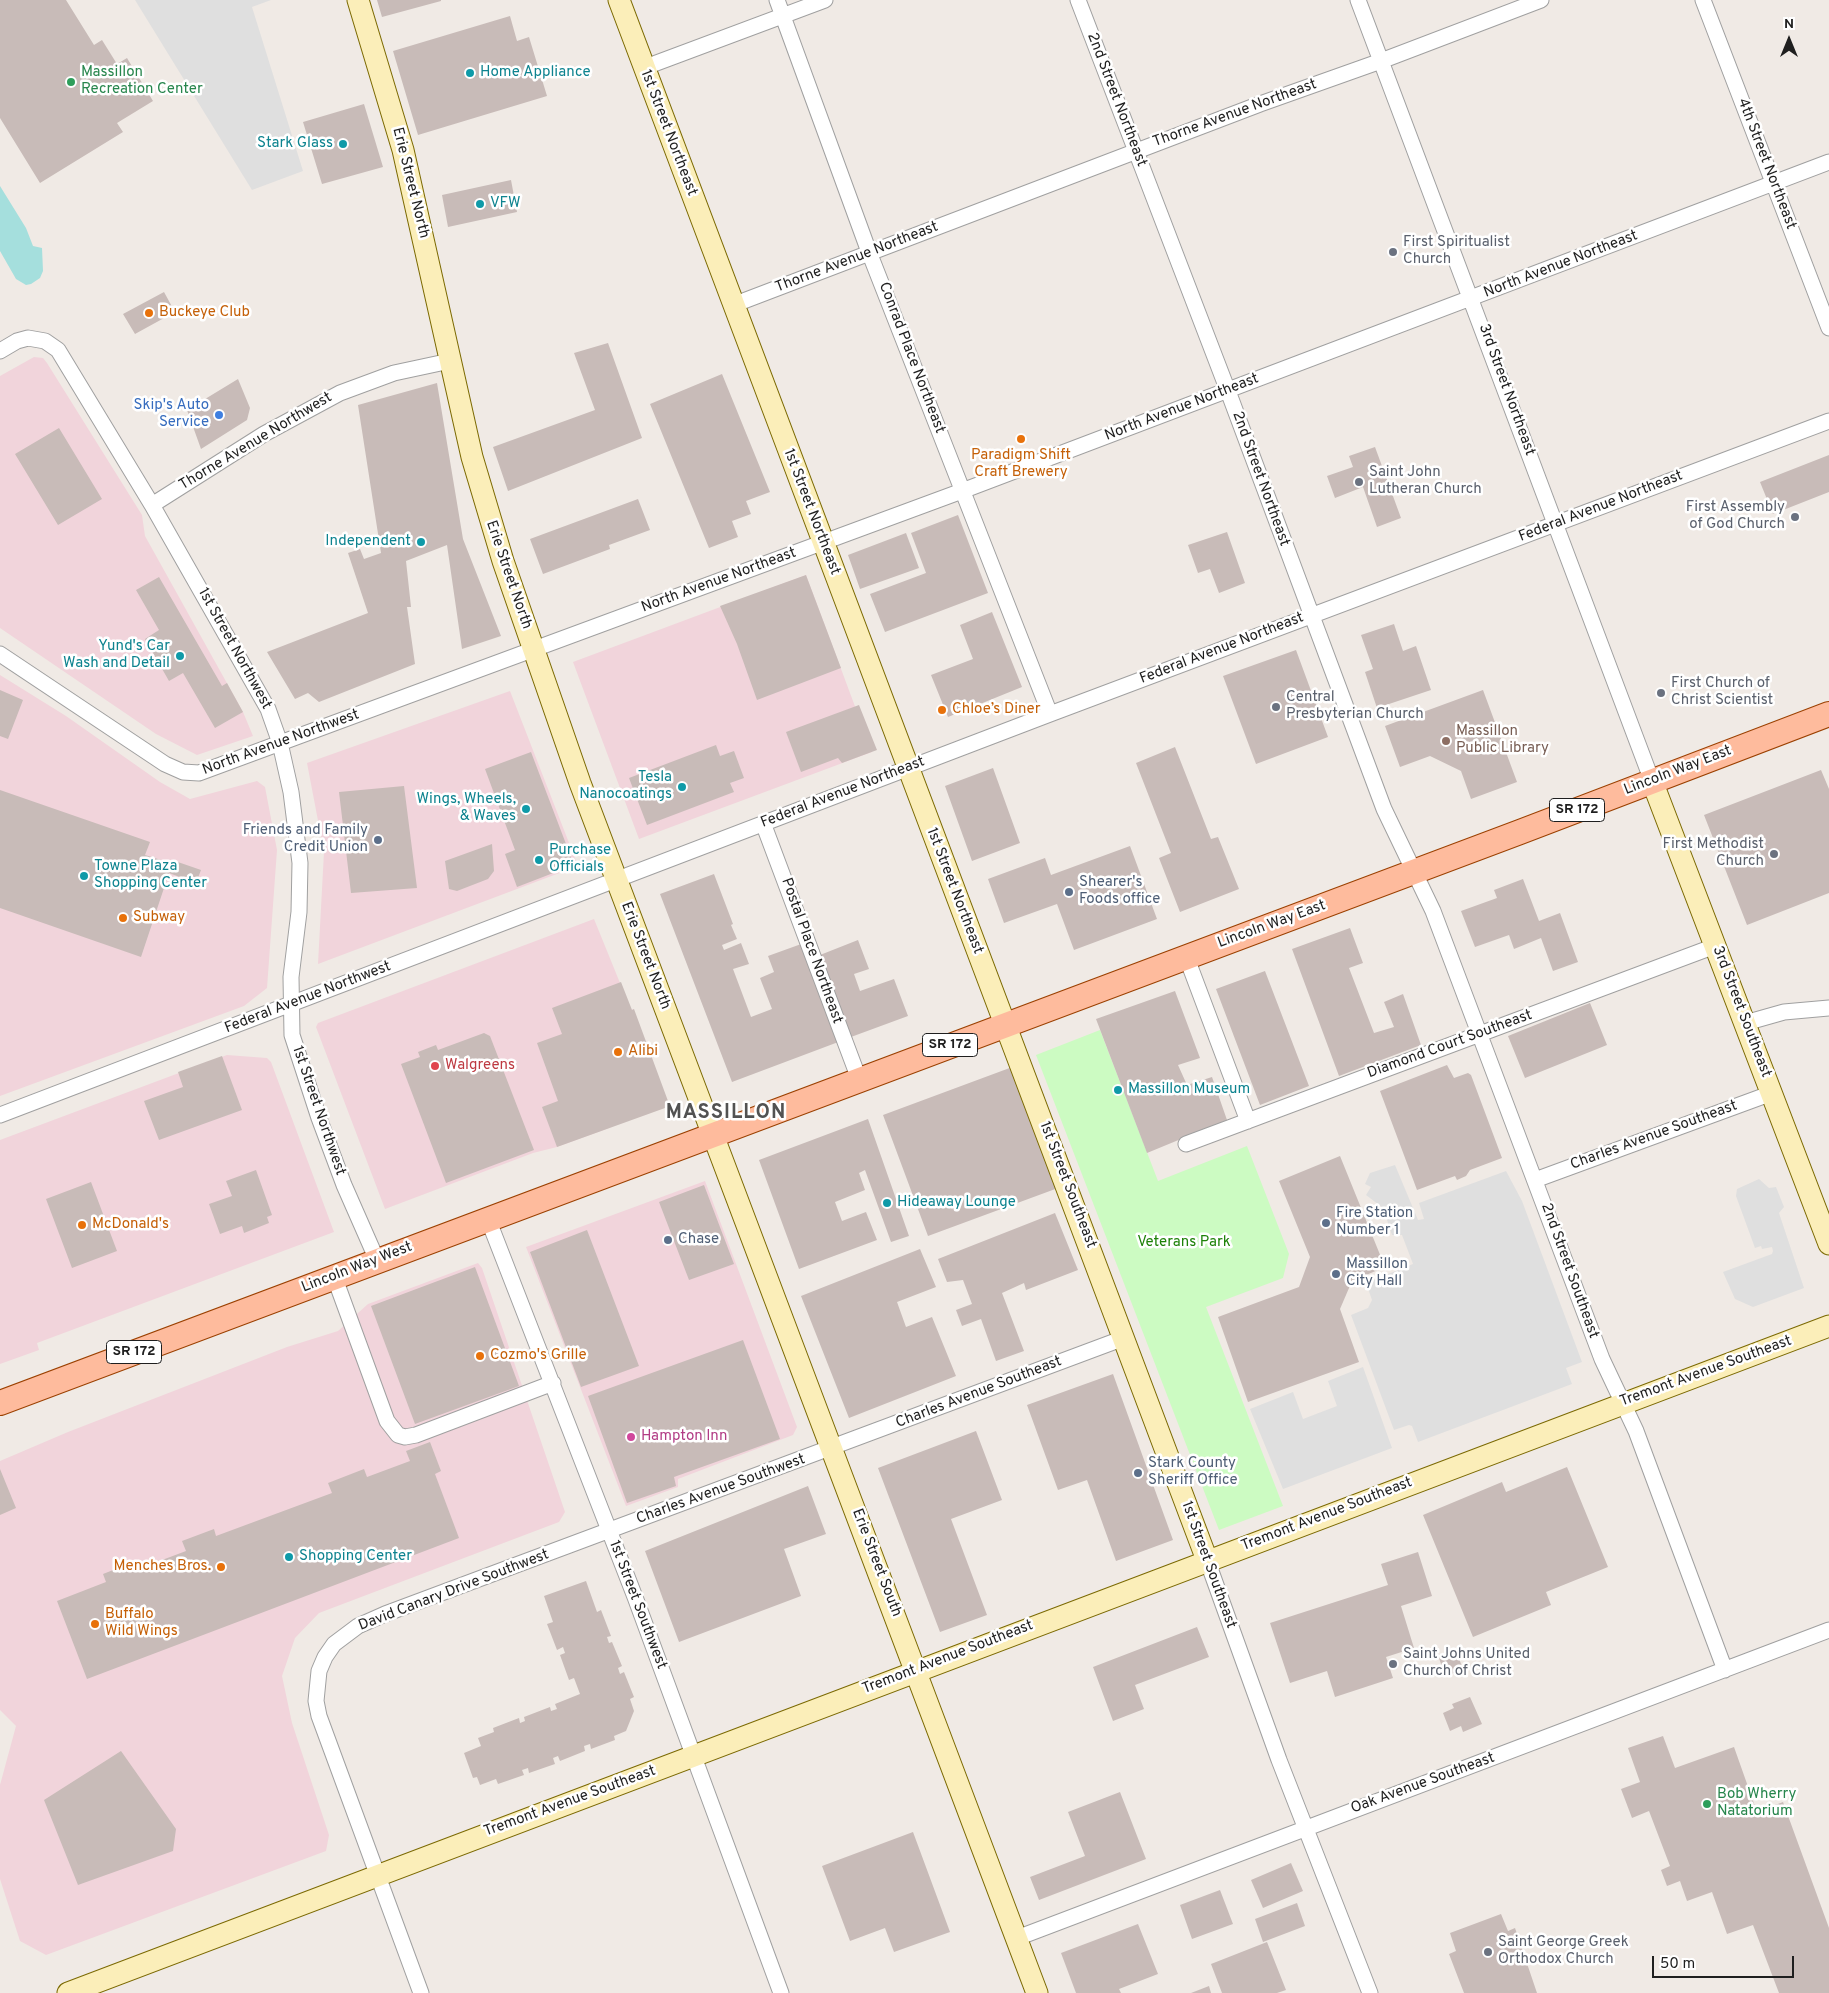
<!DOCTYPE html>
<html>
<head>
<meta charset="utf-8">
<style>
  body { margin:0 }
  #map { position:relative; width:1829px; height:1993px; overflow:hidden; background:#f0eae5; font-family:Overpass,sans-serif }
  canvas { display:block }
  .north { position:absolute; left:1764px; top:15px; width:50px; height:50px; -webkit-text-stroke:4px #fff; paint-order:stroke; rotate:0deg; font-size:14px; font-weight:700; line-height:20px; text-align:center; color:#1f1f1f }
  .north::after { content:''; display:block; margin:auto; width:18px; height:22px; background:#1f1f1f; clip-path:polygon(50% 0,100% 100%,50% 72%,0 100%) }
  .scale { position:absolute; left:1652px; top:1956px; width:142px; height:22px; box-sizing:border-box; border:2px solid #1f1f1f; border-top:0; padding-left:6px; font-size:15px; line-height:18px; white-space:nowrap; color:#1f1f1f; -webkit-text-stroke:4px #fff; paint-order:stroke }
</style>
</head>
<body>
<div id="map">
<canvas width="1829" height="1993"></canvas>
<div class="north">N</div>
<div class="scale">50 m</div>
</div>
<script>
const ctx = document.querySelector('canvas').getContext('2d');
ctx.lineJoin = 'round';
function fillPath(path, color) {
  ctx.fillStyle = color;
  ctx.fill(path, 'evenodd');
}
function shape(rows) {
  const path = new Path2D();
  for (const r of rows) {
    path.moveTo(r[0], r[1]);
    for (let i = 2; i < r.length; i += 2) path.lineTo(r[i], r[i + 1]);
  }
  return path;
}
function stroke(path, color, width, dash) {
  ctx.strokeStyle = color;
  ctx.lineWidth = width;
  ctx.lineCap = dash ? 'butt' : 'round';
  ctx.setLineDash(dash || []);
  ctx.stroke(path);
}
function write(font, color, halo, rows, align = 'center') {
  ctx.font = font + ' Overpass,sans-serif';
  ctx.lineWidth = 5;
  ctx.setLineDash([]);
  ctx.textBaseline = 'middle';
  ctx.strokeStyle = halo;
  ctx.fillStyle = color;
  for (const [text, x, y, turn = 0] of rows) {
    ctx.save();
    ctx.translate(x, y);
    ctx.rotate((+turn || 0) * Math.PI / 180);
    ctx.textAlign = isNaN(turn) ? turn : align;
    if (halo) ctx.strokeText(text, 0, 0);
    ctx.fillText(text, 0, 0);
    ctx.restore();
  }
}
fillPath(shape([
  [34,357,43,358,47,363,142,515,145,536,243,712,253,736,197,755,156,734,0,628,0,376],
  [806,575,872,752,639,839,573,662],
  [0,675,66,716,160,782,190,799,257,781,265,787,277,850,267,988,244,1006,0,1096],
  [510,691,578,866,318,964,324,852,307,763],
  [594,919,631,1010,634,1009,609,1128,557,1147,533,1153,385,1209,316,1027,318,1023],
  [227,1055,267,1058,271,1062,334,1232,37,1343,39,1350,0,1364,0,1140],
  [705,1181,797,1427,793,1435,678,1479,678,1487,626,1506,526,1247],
  [478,1263,482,1268,565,1512,559,1522,319,1613,295,1638,282,1676,292,1723,329,1835,326,1851,46,1955,20,1941,0,1879,0,1785,16,1726,0,1710,0,1461,68,1432,287,1347,338,1331,368,1304]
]), '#f1d4db');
fillPath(shape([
  [1100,1030,1158,1181,1247,1146,1289,1254,1283,1278,1206,1307,1283,1506,1219,1530,1036,1055]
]), '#ccfbc2');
fillPath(shape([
  [135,0,271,0,252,7,303,171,252,190],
  [1395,1165,1418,1220,1424,1219,1419,1203,1506,1171,1522,1201,1582,1362,1566,1368,1572,1384,1418,1442,1412,1426,1409,1425,1394,1430,1351,1315,1368,1308,1372,1300,1366,1283,1413,1264,1402,1235,1392,1235,1383,1208,1366,1195,1371,1187,1365,1184,1370,1173],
  [1759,1179,1769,1188,1776,1187,1784,1207,1779,1213,1804,1288,1753,1307,1735,1299,1723,1272,1772,1254,1773,1251,1772,1247,1762,1249,1761,1246,1755,1248,1736,1196,1737,1189],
  [1363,1367,1392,1448,1283,1489,1250,1409,1293,1392,1303,1419,1337,1406,1328,1381]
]), '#dfdfdf');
fillPath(shape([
  [0,186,26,228,33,246,42,248,43,271,40,278,31,284,26,285,16,279,0,251]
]), '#a5dfdd');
fillPath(shape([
  [0,0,66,0,94,45,102,40,117,64,127,58,153,101,117,123,123,132,40,183,0,118],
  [377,0,441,0,441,1,382,17],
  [510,16,517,41,529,37,547,96,418,135,393,51],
  [364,104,383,167,322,184,303,122],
  [511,180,517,212,448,227,442,195],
  [164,292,175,312,135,334,123,314],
  [608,343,642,438,508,491,493,447,595,410,574,353],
  [722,374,770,492,746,501,751,514,732,521,738,537,709,548,650,404],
  [238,379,250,408,247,420,201,449,187,410],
  [437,383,463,539,501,636,462,649,447,545,406,561,411,607,407,607,415,664,319,702,308,693,295,699,267,652,368,613,348,553,360,549,364,559,381,553,358,405],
  [59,428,102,499,58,525,15,454],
  [1375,447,1401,518,1377,527,1363,487,1335,498,1327,476,1353,467,1349,456],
  [1829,455,1829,492,1773,514,1760,482],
  [638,499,650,530,609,545,610,549,543,574,530,539],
  [958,515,988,593,885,632,870,594,926,573,911,533],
  [1227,532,1245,583,1219,593,1210,569,1198,573,1188,545],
  [906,533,919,568,860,589,848,555],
  [806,575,841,668,757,700,737,644,720,606],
  [159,577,222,686,227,683,243,712,215,728,183,673,169,681,145,639,159,630,136,590],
  [992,612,1022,687,948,717,931,675,973,659,960,625],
  [1394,624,1403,651,1416,646,1431,690,1377,708,1365,672,1373,669,1361,635],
  [1296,650,1328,737,1256,764,1223,676],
  [0,690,23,700,8,739,0,736],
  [1483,690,1517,782,1471,799,1461,771,1430,756,1400,767,1385,726],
  [859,705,877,750,842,763,838,758,801,772,786,732],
  [716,745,720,756,734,751,744,778,730,783,734,792,647,825,629,778],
  [1175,747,1211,839,1218,837,1239,889,1180,912,1159,858,1171,853,1136,763],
  [531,752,574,865,517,887,505,854,515,850,485,769],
  [993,768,1020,843,972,861,945,786],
  [1821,770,1829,789,1829,893,1747,925,1704,815],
  [404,786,417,888,351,893,339,792],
  [0,790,150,842,145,855,174,864,175,861,201,870,196,883,169,873,141,957,0,908],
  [492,844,494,871,488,879,457,891,449,889,445,861],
  [1130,846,1157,919,1074,950,1057,904,1004,923,988,879,1045,858,1051,875],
  [714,874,733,924,731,925,737,939,722,945,724,950,741,943,749,964,733,969,751,1017,772,1009,760,978,774,972,768,956,804,943,841,1041,732,1082,660,894],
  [1523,879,1539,921,1560,913,1578,962,1553,971,1541,938,1514,949,1509,935,1475,947,1461,911,1497,898,1494,890],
  [1350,928,1363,963,1349,968,1374,1033,1394,1027,1384,1002,1403,994,1421,1045,1339,1076,1292,949],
  [858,940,869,969,854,974,860,991,894,979,908,1016,851,1037,820,955],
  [1265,971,1309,1086,1260,1105,1216,989],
  [621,982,632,1010,634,1009,668,1101,665,1108,557,1147,542,1107,558,1101,537,1043,562,1034,552,1008],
  [1175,991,1200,1058,1178,1065,1187,1085,1212,1077,1227,1120,1147,1153,1096,1019],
  [1590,1003,1607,1045,1525,1078,1508,1036],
  [484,1033,490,1036,534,1150,446,1183,401,1064,420,1057,418,1052,436,1045,438,1050],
  [222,1056,242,1110,159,1140,144,1101,183,1087,178,1072],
  [1447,1065,1454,1078,1468,1073,1471,1075,1502,1158,1470,1170,1466,1176,1457,1180,1455,1176,1417,1190,1380,1091],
  [1015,1066,1058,1188,928,1236,883,1115],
  [868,1119,909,1236,891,1242,865,1170,859,1173,865,1190,835,1202,842,1221,866,1212,877,1240,799,1269,759,1160],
  [1340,1156,1385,1267,1352,1281,1340,1309,1359,1362,1248,1402,1218,1317,1299,1287,1310,1257,1279,1181],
  [256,1170,272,1215,267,1217,269,1223,244,1233,242,1226,220,1234,209,1204,232,1196,226,1181],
  [91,1182,117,1251,72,1268,46,1199],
  [704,1185,734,1264,689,1280,659,1202],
  [1055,1213,1078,1270,1026,1290,1024,1283,1002,1293,1024,1351,996,1361,981,1319,962,1326,956,1310,972,1304,963,1280,947,1282,938,1259],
  [587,1230,639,1366,581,1387,530,1252],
  [920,1249,936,1287,897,1302,906,1327,932,1317,956,1376,849,1418,801,1296],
  [475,1267,519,1386,415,1424,371,1306],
  [743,1340,780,1439,674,1477,676,1486,627,1503,588,1396],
  [1113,1374,1173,1540,1116,1561,1087,1480,1058,1490,1027,1405],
  [976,1431,1002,1500,951,1519,987,1615,940,1632,878,1468],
  [430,1442,441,1471,435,1474,459,1538,87,1679,57,1601,106,1582,103,1574,131,1563,133,1571,186,1551,182,1541,214,1529,216,1536,332,1493,328,1483,364,1469,367,1477,410,1461,406,1451],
  [1567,1467,1608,1567,1546,1592,1551,1605,1473,1637,1423,1515,1502,1482,1506,1492],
  [0,1469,16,1508,0,1515],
  [808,1486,826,1534,784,1549,801,1596,679,1642,645,1551],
  [1418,1552,1432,1596,1401,1606,1414,1648,1386,1657,1393,1678,1335,1697,1327,1671,1290,1683,1270,1623,1388,1585,1381,1564],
  [586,1581,597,1612,601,1610,611,1636,607,1637,609,1643,612,1642,622,1666,618,1668,620,1674,624,1672,634,1697,630,1699,634,1711,626,1731,614,1736,615,1740,591,1749,590,1744,584,1746,585,1751,560,1761,558,1756,553,1758,555,1764,529,1773,528,1768,522,1770,524,1775,498,1784,496,1779,480,1785,477,1777,473,1778,464,1753,481,1746,478,1738,494,1732,493,1728,519,1718,520,1723,525,1721,524,1717,550,1707,551,1711,557,1709,555,1704,580,1694,574,1678,569,1680,560,1655,565,1653,563,1647,557,1650,547,1624,553,1622,544,1596],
  [1197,1627,1209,1657,1135,1685,1144,1709,1113,1721,1093,1667],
  [1456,1649,1463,1670,1445,1676,1438,1655],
  [1470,1697,1482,1724,1463,1732,1461,1726,1450,1731,1443,1713,1454,1708,1452,1704],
  [1663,1736,1675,1768,1734,1747,1757,1812,1783,1802,1829,1928,1829,1993,1779,1993,1753,1925,1727,1934,1712,1892,1687,1901,1680,1881,1667,1886,1661,1870,1670,1866,1649,1811,1632,1818,1621,1789,1640,1782,1628,1748],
  [121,1751,176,1829,173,1851,78,1885,44,1800],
  [1120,1792,1146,1859,1039,1900,1030,1877,1085,1856,1068,1812],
  [913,1832,950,1932,894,1952,885,1928,850,1941,822,1866],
  [1291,1863,1303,1891,1263,1908,1251,1880],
  [1220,1890,1233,1924,1192,1939,1180,1905],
  [1297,1903,1305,1926,1263,1942,1255,1919],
  [1501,1914,1508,1931,1515,1928,1537,1993,1464,1993,1449,1954,1456,1951,1450,1933],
  [1138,1924,1158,1974,1119,1989,1121,1993,1076,1993,1061,1953],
  [1267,1942,1286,1990,1277,1993,1222,1993,1211,1964],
  [1209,1986,1211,1993,1191,1993]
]), '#c8bbb8');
const street = shape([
  [777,0,869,252,1050,714],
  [1078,0,1228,391,1384,809,1433,911,1602,1359,1636,1431,1725,1670],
  [1358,0,1652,781],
  [1703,0,1829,328],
  [643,68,825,0],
  [733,305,1260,104,1381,61,1541,0],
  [0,351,17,341,28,338,45,341,58,350,152,505,268,709,280,743,291,792,300,863,299,912,291,977,292,1035,319,1118,344,1185,377,1260],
  [152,505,264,434,340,393,394,373,450,361],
  [0,654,165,764,183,772,199,773,962,491,1829,162],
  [763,823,859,1079],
  [1186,956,1248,1121],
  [1745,1023,1784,1012,1829,1008],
  [0,1115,1050,714,1829,421],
  [1186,1144,1715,946],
  [1535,1180,1772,1093],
  [488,1219,635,1597,781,1993],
  [334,1276,387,1421,398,1435,405,1437,416,1435,553,1383],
  [1207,1560,1279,1760,1370,1993],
  [1017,1938,1829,1630],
  [421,1993,319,1716,316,1701,319,1671,325,1657,334,1644,358,1626,385,1614,1124,1338]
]);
const secondary = shape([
  [358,0,403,150,472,457,503,561,580,783,1037,1993],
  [619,0,1207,1560],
  [1652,781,1829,1244],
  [68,1993,1829,1326]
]);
const primary = shape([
  [0,1403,1520,832,1829,714]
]);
stroke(street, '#a0a0a0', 17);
stroke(secondary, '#7b6902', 23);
stroke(primary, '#9b4000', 26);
stroke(street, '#fff', 15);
stroke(secondary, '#fbeeb9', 21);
stroke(primary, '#febb9d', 24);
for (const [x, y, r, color] of [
  [470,73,5,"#0f9aa8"],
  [71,82,5,"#2e9e5b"],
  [343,144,5,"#0f9aa8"],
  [480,204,5,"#0f9aa8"],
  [1393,252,5,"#6b7280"],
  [149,313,5,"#e8710a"],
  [219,415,5,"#3f7fe0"],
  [1021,439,5,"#e8710a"],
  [1359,482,5,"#6b7280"],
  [1795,517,5,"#6b7280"],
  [421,542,5,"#0f9aa8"],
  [180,656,5,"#0f9aa8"],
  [1661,693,5,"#6b7280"],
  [1276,707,5,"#6b7280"],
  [942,710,5,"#e8710a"],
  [1446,741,5,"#8d6e63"],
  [682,787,5,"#0f9aa8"],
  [526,809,5,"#0f9aa8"],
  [378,840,5,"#5c6f8a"],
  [1774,854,5,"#6b7280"],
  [539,860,5,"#0f9aa8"],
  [84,876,5,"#0f9aa8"],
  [1069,892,5,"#5c6f8a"],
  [123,918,5,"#e8710a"],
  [618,1052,5,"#e8710a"],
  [435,1066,5,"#e0444e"],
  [1118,1090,5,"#0f9aa8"],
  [887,1203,5,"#0f9aa8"],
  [1326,1223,5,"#5c6f8a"],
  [82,1225,5,"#e8710a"],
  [668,1240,5,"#5c6f8a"],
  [1336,1274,5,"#5c6f8a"],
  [480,1356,5,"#e8710a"],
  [631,1437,5,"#d1479c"],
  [1138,1473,5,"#5c6f8a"],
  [289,1557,5,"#0f9aa8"],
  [221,1567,5,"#e8710a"],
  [95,1624,5,"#e8710a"],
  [1393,1664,5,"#6b7280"],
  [1707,1804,5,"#2e9e5b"],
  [1488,1952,5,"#6b7280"]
]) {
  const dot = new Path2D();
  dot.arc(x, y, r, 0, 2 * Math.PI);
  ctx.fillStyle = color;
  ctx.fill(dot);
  stroke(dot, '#fff', 2);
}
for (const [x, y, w] of [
  [1577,810,55],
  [950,1045,55],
  [134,1352,55]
]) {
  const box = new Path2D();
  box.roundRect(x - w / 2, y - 11.5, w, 23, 4);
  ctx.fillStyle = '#fff';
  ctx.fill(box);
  stroke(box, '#1f1f1f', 1);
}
write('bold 14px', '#1f1f1f', null, [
  ["SR 172",1577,810],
  ["SR 172",950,1045],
  ["SR 172",134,1352]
]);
write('15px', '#27864d', '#fff', [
  ["Massillon",81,73],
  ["Recreation Center",81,90],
  ["Bob Wherry",1717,1795],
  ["Natatorium",1717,1812]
], 'left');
write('15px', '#0d838f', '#fff', [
  ["Home Appliance",480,73],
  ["Stark Glass",333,144,"right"],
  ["VFW",490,204],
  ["Independent",411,542,"right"],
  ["Yund's Car",170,647,"right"],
  ["Wash and Detail",170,664,"right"],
  ["Tesla",672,778,"right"],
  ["Nanocoatings",672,795,"right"],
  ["Wings, Wheels,",516,800,"right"],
  ["& Waves",516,817,"right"],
  ["Purchase",549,851],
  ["Officials",549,868],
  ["Towne Plaza",94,867],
  ["Shopping Center",94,884],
  ["Massillon Museum",1128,1090],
  ["Hideaway Lounge",897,1203],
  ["Shopping Center",299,1557]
], 'left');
write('15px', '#1f1f1f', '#fff', [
  ["2nd Street Northeast",1116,100,69],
  ["Thorne Avenue Northeast",1235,114,-20],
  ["1st Street Northeast",668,133,69],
  ["4th Street Northeast",1766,164,69],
  ["Erie Street North",410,183,76],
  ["Thorne Avenue Northeast",857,258,-21],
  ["North Avenue Northeast",1561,265,-21],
  ["Conrad Place Northeast",911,358,69],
  ["3rd Street Northeast",1506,390,70],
  ["North Avenue Northeast",1182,408,-21],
  ["Thorne Avenue Northwest",256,442,-31],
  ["2nd Street Northeast",1260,479,70],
  ["Federal Avenue Northeast",1601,507,-21],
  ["1st Street Northeast",811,512,69],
  ["Erie Street North",508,575,71],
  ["North Avenue Northeast",719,581,-20],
  ["1st Street Northwest",234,649,61],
  ["Federal Avenue Northeast",1222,649,-21],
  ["North Avenue Northwest",281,743,-20],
  ["Lincoln Way East",1678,771,-21],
  ["Federal Avenue Northeast",843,793,-21],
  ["1st Street Northeast",954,891,69],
  ["Lincoln Way East",1272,925,-20],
  ["Postal Place Northeast",811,951,70],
  ["Erie Street North",645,956,69],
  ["Federal Avenue Northwest",308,998,-21],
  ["3rd Street Southeast",1741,1012,69],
  ["Diamond Court Southeast",1450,1045,-20],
  ["1st Street Northwest",318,1111,71],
  ["Charles Avenue Southeast",1654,1136,-20],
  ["1st Street Southeast",1067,1185,69],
  ["Lincoln Way West",357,1268,-21],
  ["2nd Street Southeast",1569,1271,70],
  ["Tremont Avenue Southeast",1706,1372,-20],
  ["Charles Avenue Southeast",979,1393,-21],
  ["Charles Avenue Southwest",721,1490,-20],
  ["Tremont Avenue Southeast",1327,1515,-21],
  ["Erie Street South",876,1563,69],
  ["1st Street Southeast",1208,1565,70],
  ["David Canary Drive Southwest",454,1591,-21],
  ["1st Street Southwest",637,1605,69],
  ["Tremont Avenue Southeast",948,1658,-21],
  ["Oak Avenue Southeast",1423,1784,-20],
  ["Tremont Avenue Southeast",570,1802,-20]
]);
write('15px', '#5b616d', '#fff', [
  ["First Spiritualist",1403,243],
  ["Church",1403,260],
  ["Saint John",1369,473],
  ["Lutheran Church",1369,490],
  ["First Assembly",1785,508,"right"],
  ["of God Church",1785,525,"right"],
  ["First Church of",1671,684],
  ["Christ Scientist",1671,701],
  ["Central",1286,698],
  ["Presbyterian Church",1286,715],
  ["First Methodist",1764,845,"right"],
  ["Church",1764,862,"right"],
  ["Saint Johns United",1403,1655],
  ["Church of Christ",1403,1672],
  ["Saint George Greek",1498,1943],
  ["Orthodox Church",1498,1960]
], 'left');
write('15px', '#c56008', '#fff', [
  ["Buckeye Club",159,313],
  ["Paradigm Shift",1021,456,"center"],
  ["Craft Brewery",1021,473,"center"],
  ["Chloe’s Diner",952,710],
  ["Subway",133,918],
  ["Alibi",628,1052],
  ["McDonald's",92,1225],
  ["Cozmo's Grille",490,1356],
  ["Menches Bros.",211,1567,"right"],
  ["Buffalo",105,1615],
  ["Wild Wings",105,1632]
], 'left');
write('15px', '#366cbe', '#fff', [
  ["Skip's Auto",209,406],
  ["Service",209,423]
], 'right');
write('15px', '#785e54', '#fff', [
  ["Massillon",1456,732],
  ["Public Library",1456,749]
], 'left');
write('15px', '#4e5e75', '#fff', [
  ["Friends and Family",368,831,"right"],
  ["Credit Union",368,848,"right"],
  ["Shearer's",1079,883],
  ["Foods office",1079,900],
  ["Fire Station",1336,1214],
  ["Number 1",1336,1231],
  ["Chase",678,1240],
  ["Massillon",1346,1265],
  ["City Hall",1346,1282],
  ["Stark County",1148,1464],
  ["Sheriff Office",1148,1481]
], 'left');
write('15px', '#be3a42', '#fff', [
  ["Walgreens",445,1066]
], 'left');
write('15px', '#1e8209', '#fff', [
  ["Veterans Park",1184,1243]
]);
write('15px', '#b23c85', '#fff', [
  ["Hampton Inn",641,1437]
], 'left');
ctx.letterSpacing = '1px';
write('bold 20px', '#525252', '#fff', [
  ["MASSILLON",726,1114]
]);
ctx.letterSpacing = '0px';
</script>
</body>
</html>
